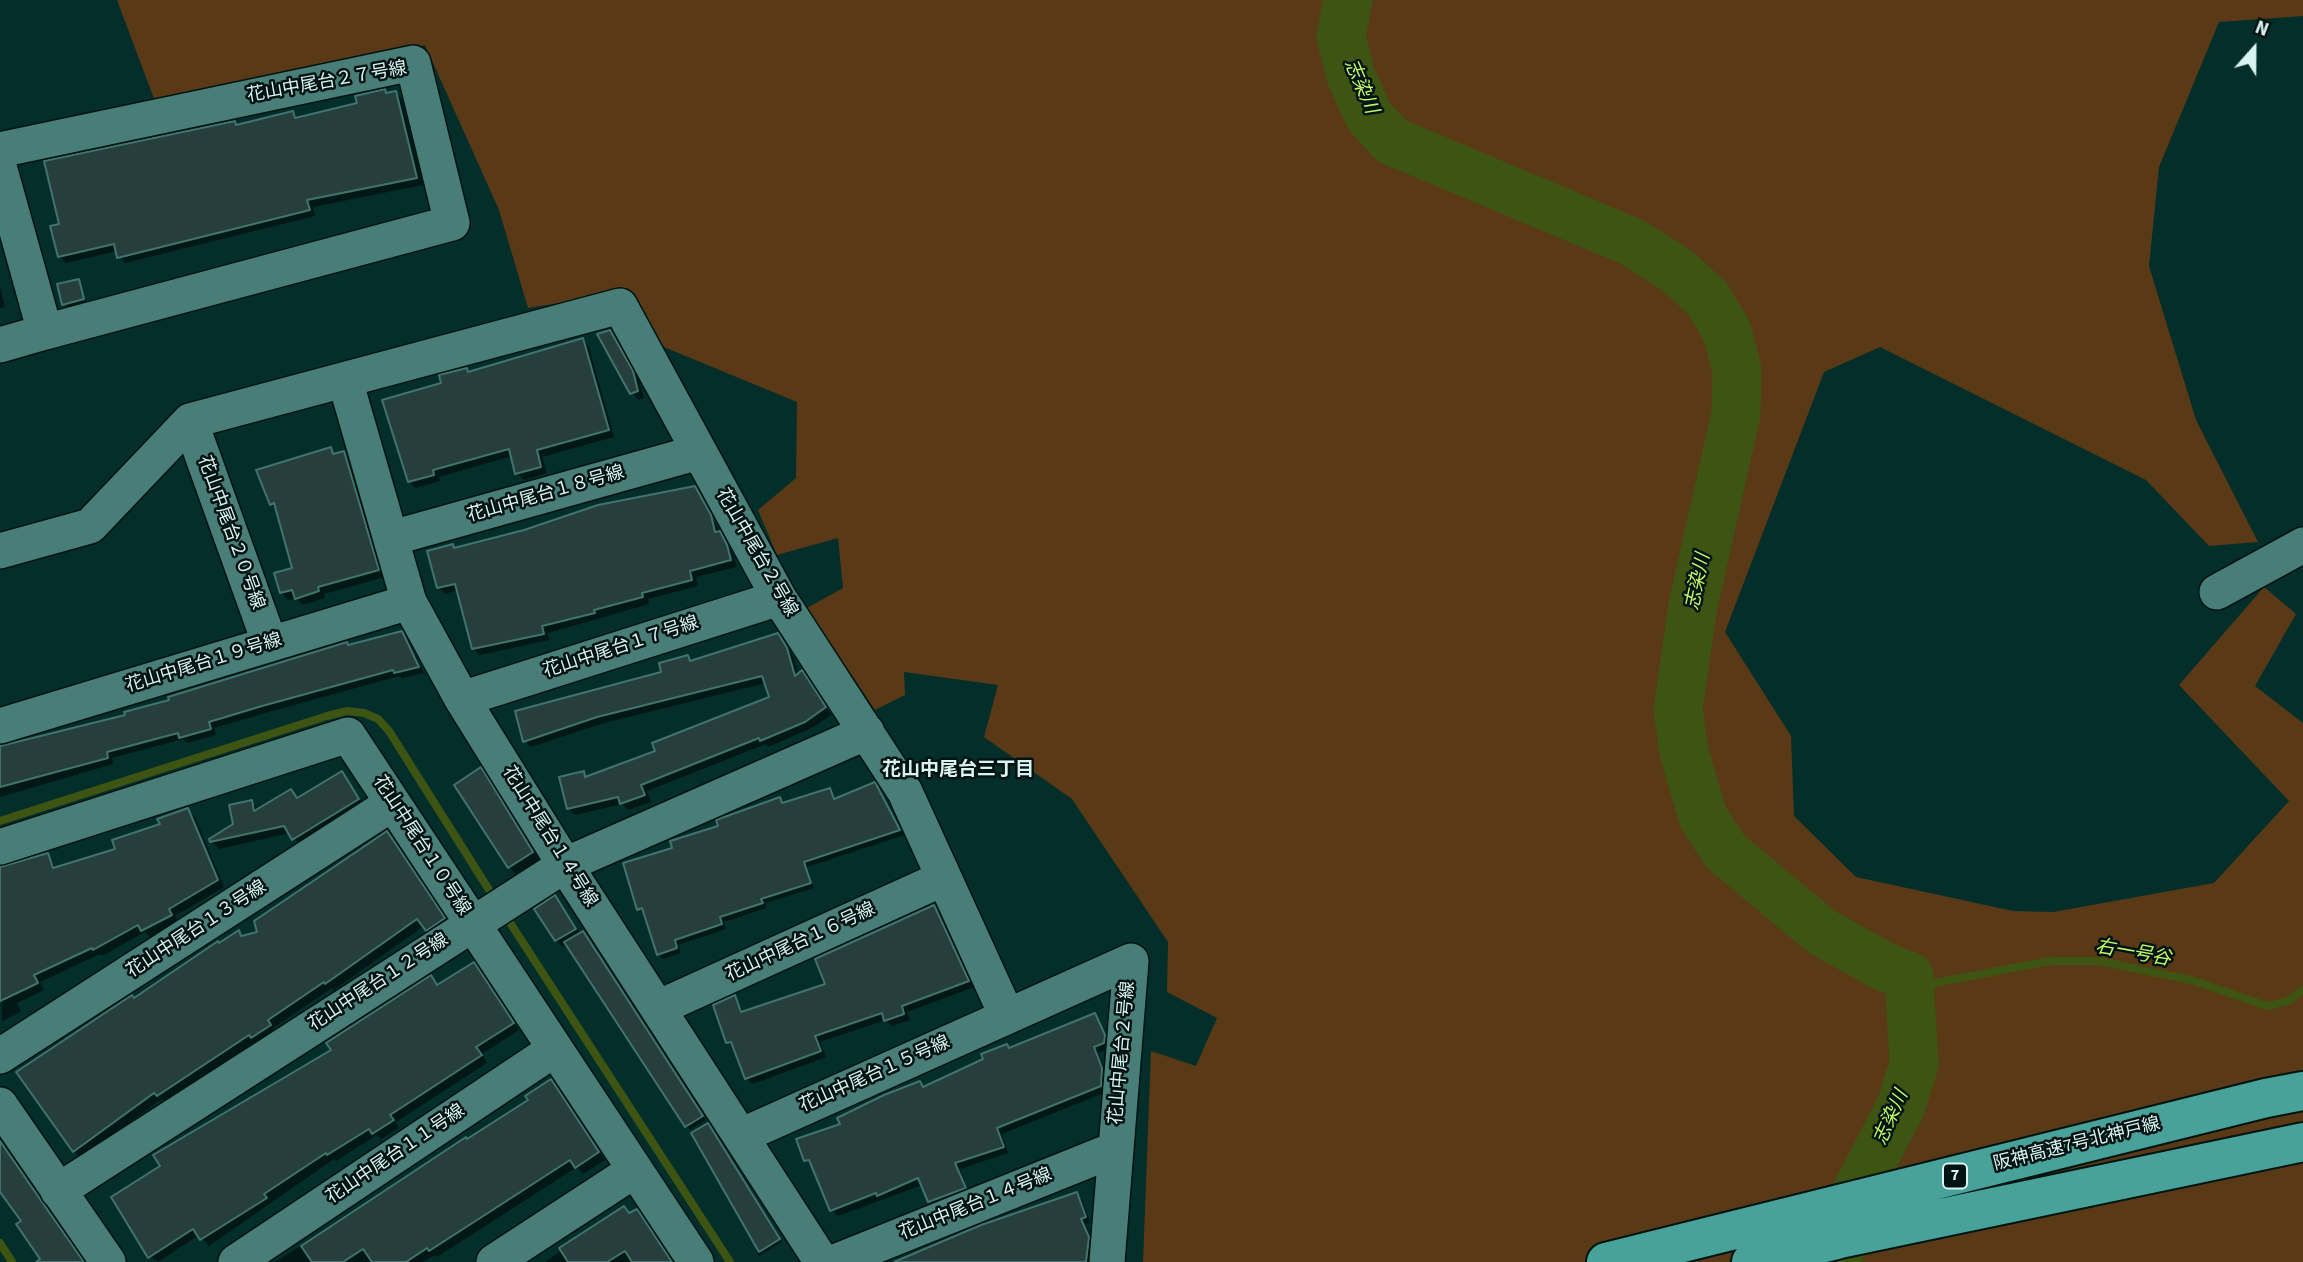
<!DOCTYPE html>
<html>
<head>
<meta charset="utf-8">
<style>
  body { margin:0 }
  #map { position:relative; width:2303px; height:1262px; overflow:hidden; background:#032e2a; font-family:"Source Sans 3",sans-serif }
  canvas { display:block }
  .north { position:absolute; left:2219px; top:14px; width:70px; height:70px; -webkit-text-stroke:5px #011312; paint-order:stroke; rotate:21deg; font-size:19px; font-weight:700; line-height:28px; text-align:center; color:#d9f3f0 }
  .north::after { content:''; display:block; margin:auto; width:24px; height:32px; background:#d9f3f0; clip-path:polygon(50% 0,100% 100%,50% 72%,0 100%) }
</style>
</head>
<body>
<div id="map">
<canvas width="2303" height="1262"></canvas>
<div class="north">N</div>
</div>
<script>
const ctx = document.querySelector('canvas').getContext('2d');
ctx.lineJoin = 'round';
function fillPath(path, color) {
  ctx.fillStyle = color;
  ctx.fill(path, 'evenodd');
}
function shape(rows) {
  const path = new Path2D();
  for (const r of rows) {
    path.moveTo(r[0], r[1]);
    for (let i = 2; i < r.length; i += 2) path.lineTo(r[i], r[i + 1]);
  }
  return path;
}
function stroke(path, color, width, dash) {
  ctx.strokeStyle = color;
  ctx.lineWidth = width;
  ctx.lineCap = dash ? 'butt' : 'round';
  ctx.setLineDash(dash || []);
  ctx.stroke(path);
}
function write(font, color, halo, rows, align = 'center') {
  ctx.font = font + ' "Source Sans 3","Noto Sans JP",sans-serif';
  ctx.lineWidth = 5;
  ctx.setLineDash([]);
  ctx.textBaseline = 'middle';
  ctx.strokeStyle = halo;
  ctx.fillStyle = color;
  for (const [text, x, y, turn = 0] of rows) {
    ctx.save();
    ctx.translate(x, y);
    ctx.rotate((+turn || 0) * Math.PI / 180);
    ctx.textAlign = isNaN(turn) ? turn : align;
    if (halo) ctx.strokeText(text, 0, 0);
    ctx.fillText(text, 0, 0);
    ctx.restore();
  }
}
fillPath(shape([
  [117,0,2303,0,2303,16,2219,22,2159,167,2149,266,2196,420,2258,542,2209,546,2146,480,1880,347,1824,372,1725,632,1791,736,1794,816,1856,877,2013,911,2053,912,2214,883,2289,801,2179,685,2264,587,2296,614,2255,686,2303,723,2303,1262,1143,1262,1151,1051,1196,1066,1217,1018,1167,992,1168,942,1072,799,984,737,998,685,904,672,905,695,875,710,807,608,843,588,838,538,777,555,758,510,796,478,797,402,659,345,628,292,528,308,499,210,425,45,156,104]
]), '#5a3a16');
fillPath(shape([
  [385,91,388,95,395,93,402,99,423,185,313,207,315,216,125,263,117,251,66,263,60,257,61,225,234,123,238,127,293,113,299,119,359,104],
  [78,281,86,302,67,307,64,304],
  [0,287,5,307,0,308],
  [610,332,639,380,644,398,639,400,632,393],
  [582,340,589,347,614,437,542,457,547,473,524,480,517,473,512,456,439,477,440,481,416,488,409,481,443,384,466,370,470,373],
  [330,449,336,455,343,453,350,460,385,577,324,594,325,598,303,605,296,598,288,600,281,592,294,569,278,511,271,504],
  [694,487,733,554,737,567,696,577,698,586,648,599,649,604,548,633,549,640,480,655,473,649,458,590,445,594,438,587,453,546,456,549],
  [402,633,408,640,424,673,402,678,399,676,269,712,214,728,216,735,187,743,183,739,112,758,113,764,0,797,0,750,128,717,349,646],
  [777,635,793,656,799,675,802,673,808,679,831,715,812,728,768,747,766,744,647,791,651,802,628,810,622,804,575,815,568,808,583,773,588,778,658,752,771,698,766,683,604,723,531,747,525,741,663,674,688,657,692,662],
  [480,769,539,860,516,874,509,867],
  [341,773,365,806,301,846,290,833,219,849,211,841,235,825,251,802,260,810,291,791,299,799],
  [874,784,904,835,807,867,814,888,765,903,766,908,724,922,726,929,678,945,681,953,663,959,658,954,645,913,639,909,675,849,780,799,785,804,830,790,837,800],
  [188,810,195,817,224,887,175,916,178,922,150,937,145,932,102,956,100,954,40,982,44,990,17,1003,21,1012,2,1021,0,881,47,855,57,869,117,850],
  [387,833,451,926,434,937,424,926,334,990,332,988,273,1028,276,1032,259,1044,257,1041,165,1102,162,1099,81,1158,74,1151,135,1000,239,932,244,937,259,933],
  [555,898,581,934,587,937,706,1120,690,1130,568,944,563,947,556,940],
  [934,907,940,913,974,987,907,1012,910,1020,892,1026,886,1020,820,1042,826,1057,753,1084,746,1078,734,1049,728,1042,735,997,744,1013,827,985],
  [474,964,519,1030,482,1054,487,1063,396,1122,399,1128,381,1139,377,1135,336,1161,334,1159,209,1246,199,1235,158,1262,150,1256,333,1051,430,978,438,986],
  [1095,1015,1110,1042,1110,1049,1098,1053,1107,1075,1106,1092,1002,1134,1008,1153,960,1169,970,1194,935,1207,922,1185,838,1216,832,1210,812,1166,806,1160,842,1125,920,1083,925,1088],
  [551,1082,605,1160,583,1174,577,1167,437,1257,435,1255,423,1262,275,1262,530,1101],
  [711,1128,782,1242,759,1256,757,1254,757,1245],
  [0,1140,84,1262,41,1262,23,1221,0,1185],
  [1076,1194,1082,1199,1090,1223,1086,1224,1094,1244,1093,1262,899,1262],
  [624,1208,631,1215,636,1211,643,1218,674,1262,545,1262]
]), '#0007');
stroke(shape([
  [0,821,327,716,347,711,364,713,378,719,389,731,496,901],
  [505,915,730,1262],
  [1909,976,1934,983,2050,961,2099,961,2191,980,2267,1006,2288,1001,2303,990],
  [0,1243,12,1262]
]), '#3d5412', 8);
stroke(shape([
  [1348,0,1341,37,1351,76,1369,116,1392,141,1632,242,1676,270,1707,298,1727,331,1737,370,1736,414,1693,605,1678,709,1684,752,1703,817,1725,851,1822,932,1885,967,1909,976,1914,1064,1901,1106,1857,1191,1837,1262]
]), '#3d5412', 49);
const building = shape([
  [385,89,386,93,396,91,417,178,307,200,310,210,117,258,114,244,58,257,50,226,59,224,44,161,235,121,236,125,293,111,295,118,357,103,355,96,385,89],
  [79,279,84,299,62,305,57,284,79,279],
  [610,330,633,371,638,391,630,394,597,334,610,330],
  [583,338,609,430,537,450,541,467,515,474,509,449,433,470,434,475,408,482,382,400,441,383,439,375,467,368,468,372,583,338],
  [331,447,333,454,344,451,379,570,318,587,319,591,295,599,292,590,280,593,274,573,292,568,274,503,270,505,256,470,331,447],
  [695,486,711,515,715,532,720,531,727,545,731,560,690,571,692,580,642,593,643,597,594,610,595,613,542,626,544,634,472,649,455,584,437,588,427,551,453,544,454,548,524,530,598,505,695,486],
  [402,631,419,667,394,673,393,670,262,706,209,722,211,729,179,738,178,733,107,752,108,758,0,787,0,746,125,715,124,712,169,700,168,697,347,642,348,645,402,631],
  [778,633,787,648,795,676,802,670,826,707,805,722,760,741,759,738,641,785,645,795,620,804,618,797,567,809,559,777,584,771,585,777,655,751,652,743,769,697,762,676,597,717,523,742,515,711,661,672,659,663,688,655,690,661,778,633],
  [481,767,533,852,508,868,454,785,481,767],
  [342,771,359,799,292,840,284,826,210,842,209,839,233,824,229,805,252,800,254,811,291,789,297,798,342,771],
  [875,782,900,830,804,862,811,883,761,899,763,903,720,917,722,924,675,940,677,948,657,955,642,908,637,910,623,863,672,848,670,841,718,826,716,820,780,797,782,803,830,788,834,799,875,782],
  [188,808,218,880,169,909,172,915,141,931,138,925,93,950,92,948,34,975,38,983,0,1001,0,867,48,853,53,868,115,849,112,840,160,824,157,819,188,808],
  [387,831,445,918,426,931,417,919,325,984,324,982,268,1020,271,1025,251,1038,249,1035,157,1096,154,1093,73,1152,16,1072,132,995,134,998,218,941,219,943,239,930,241,936,257,932,254,921,387,831],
  [555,895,576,929,555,941,534,909,555,895],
  [934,905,969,981,902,1006,904,1014,884,1021,882,1013,815,1036,821,1051,745,1079,731,1042,726,1043,713,1005,735,995,741,1012,825,984,815,959,934,905],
  [583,931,703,1116,685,1127,564,942,583,931],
  [474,962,514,1023,476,1047,482,1055,390,1115,394,1120,372,1134,369,1129,327,1155,326,1153,264,1194,267,1198,200,1240,193,1229,148,1258,111,1197,160,1166,153,1155,331,1050,326,1043,431,975,437,985,474,962],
  [1095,1013,1105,1035,1104,1043,1094,1047,1102,1068,1101,1086,997,1128,1004,1147,955,1163,966,1188,928,1202,918,1178,877,1196,876,1193,830,1211,809,1160,804,1161,796,1139,840,1124,837,1118,884,1095,920,1081,923,1087,983,1059,981,1054,1007,1044,1009,1048,1095,1013],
  [551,1079,599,1152,575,1168,570,1160,429,1251,427,1248,406,1262,372,1262,363,1249,343,1262,312,1262,301,1246,466,1137,467,1139,528,1100,525,1096,551,1079],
  [708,1123,780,1239,759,1252,691,1133,708,1123],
  [0,1141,42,1202,84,1262,36,1262,40,1259,16,1224,21,1221,0,1192,0,1141],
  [1077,1192,1086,1217,1081,1219,1089,1237,1086,1262,894,1262,981,1225,1077,1192],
  [624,1206,629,1213,637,1209,672,1262,632,1262,625,1251,607,1262,568,1262,559,1248,624,1206]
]);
fillPath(building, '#263f3c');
stroke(building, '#41746f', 2);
const minor = shape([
  [0,150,413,63,452,223,45,332,0,170],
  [0,345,45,332],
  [345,380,409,602,462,699,565,865,822,1262],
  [190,421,270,644],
  [392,538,699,452],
  [0,551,90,526,190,421,620,306,779,598,905,792,1007,1016],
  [2217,592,2303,545],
  [462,699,779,598],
  [0,726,409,602],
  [0,847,348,735,696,1262],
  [658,1008,944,878],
  [0,1056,393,803],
  [0,1105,108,1262],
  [743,1135,1131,961,1107,1262],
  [58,1191,565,865,867,732],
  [236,1262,555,1049],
  [494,1262,635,1170],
  [835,1262,1116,1149]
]);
const highway = shape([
  [1606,1262,2266,1098,2303,1091],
  [1751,1262,1840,1239,2303,1142]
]);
stroke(minor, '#001412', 38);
stroke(highway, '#001412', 42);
stroke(minor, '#497d77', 35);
stroke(highway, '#48a299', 38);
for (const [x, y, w] of [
  [1955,1176,24]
]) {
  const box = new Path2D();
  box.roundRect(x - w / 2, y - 12.5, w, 25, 5);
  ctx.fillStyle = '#011312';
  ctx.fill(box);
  stroke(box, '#d9f3f0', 2);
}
write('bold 16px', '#d9f3f0', null, [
  ["7",1955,1176]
]);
write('18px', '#d9f3f0', '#011312', [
  ["花山中尾台２７号線",327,83,-10],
  ["花山中尾台１８号線",546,495,-16],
  ["花山中尾台２０号線",230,533,70],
  ["花山中尾台２号線",756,553,60],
  ["花山中尾台１７号線",621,648,-18],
  ["花山中尾台１９号線",204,664,-17],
  ["花山中尾台１４号線",549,837,58],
  ["花山中尾台１０号線",421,846,57],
  ["花山中尾台１３号線",197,930,-33],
  ["花山中尾台１６号線",801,943,-25],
  ["花山中尾台１２号線",379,983,-33],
  ["花山中尾台２号線",1123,1053,-85],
  ["花山中尾台１５号線",875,1075,-24],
  ["阪神高速7号北神戸線",2077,1145,-14],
  ["花山中尾台１１号線",396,1155,-34],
  ["花山中尾台１４号線",976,1205,-22]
]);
write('italic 19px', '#c3fa64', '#011312', [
  ["志染川",1360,87,67],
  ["志染川",1699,582,-78],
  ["右一号谷",2133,954,10],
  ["志染川",1892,1118,-66]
]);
write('bold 19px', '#d9f3f0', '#011312', [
  ["花山中尾台三丁目",958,771]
]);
</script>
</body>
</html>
